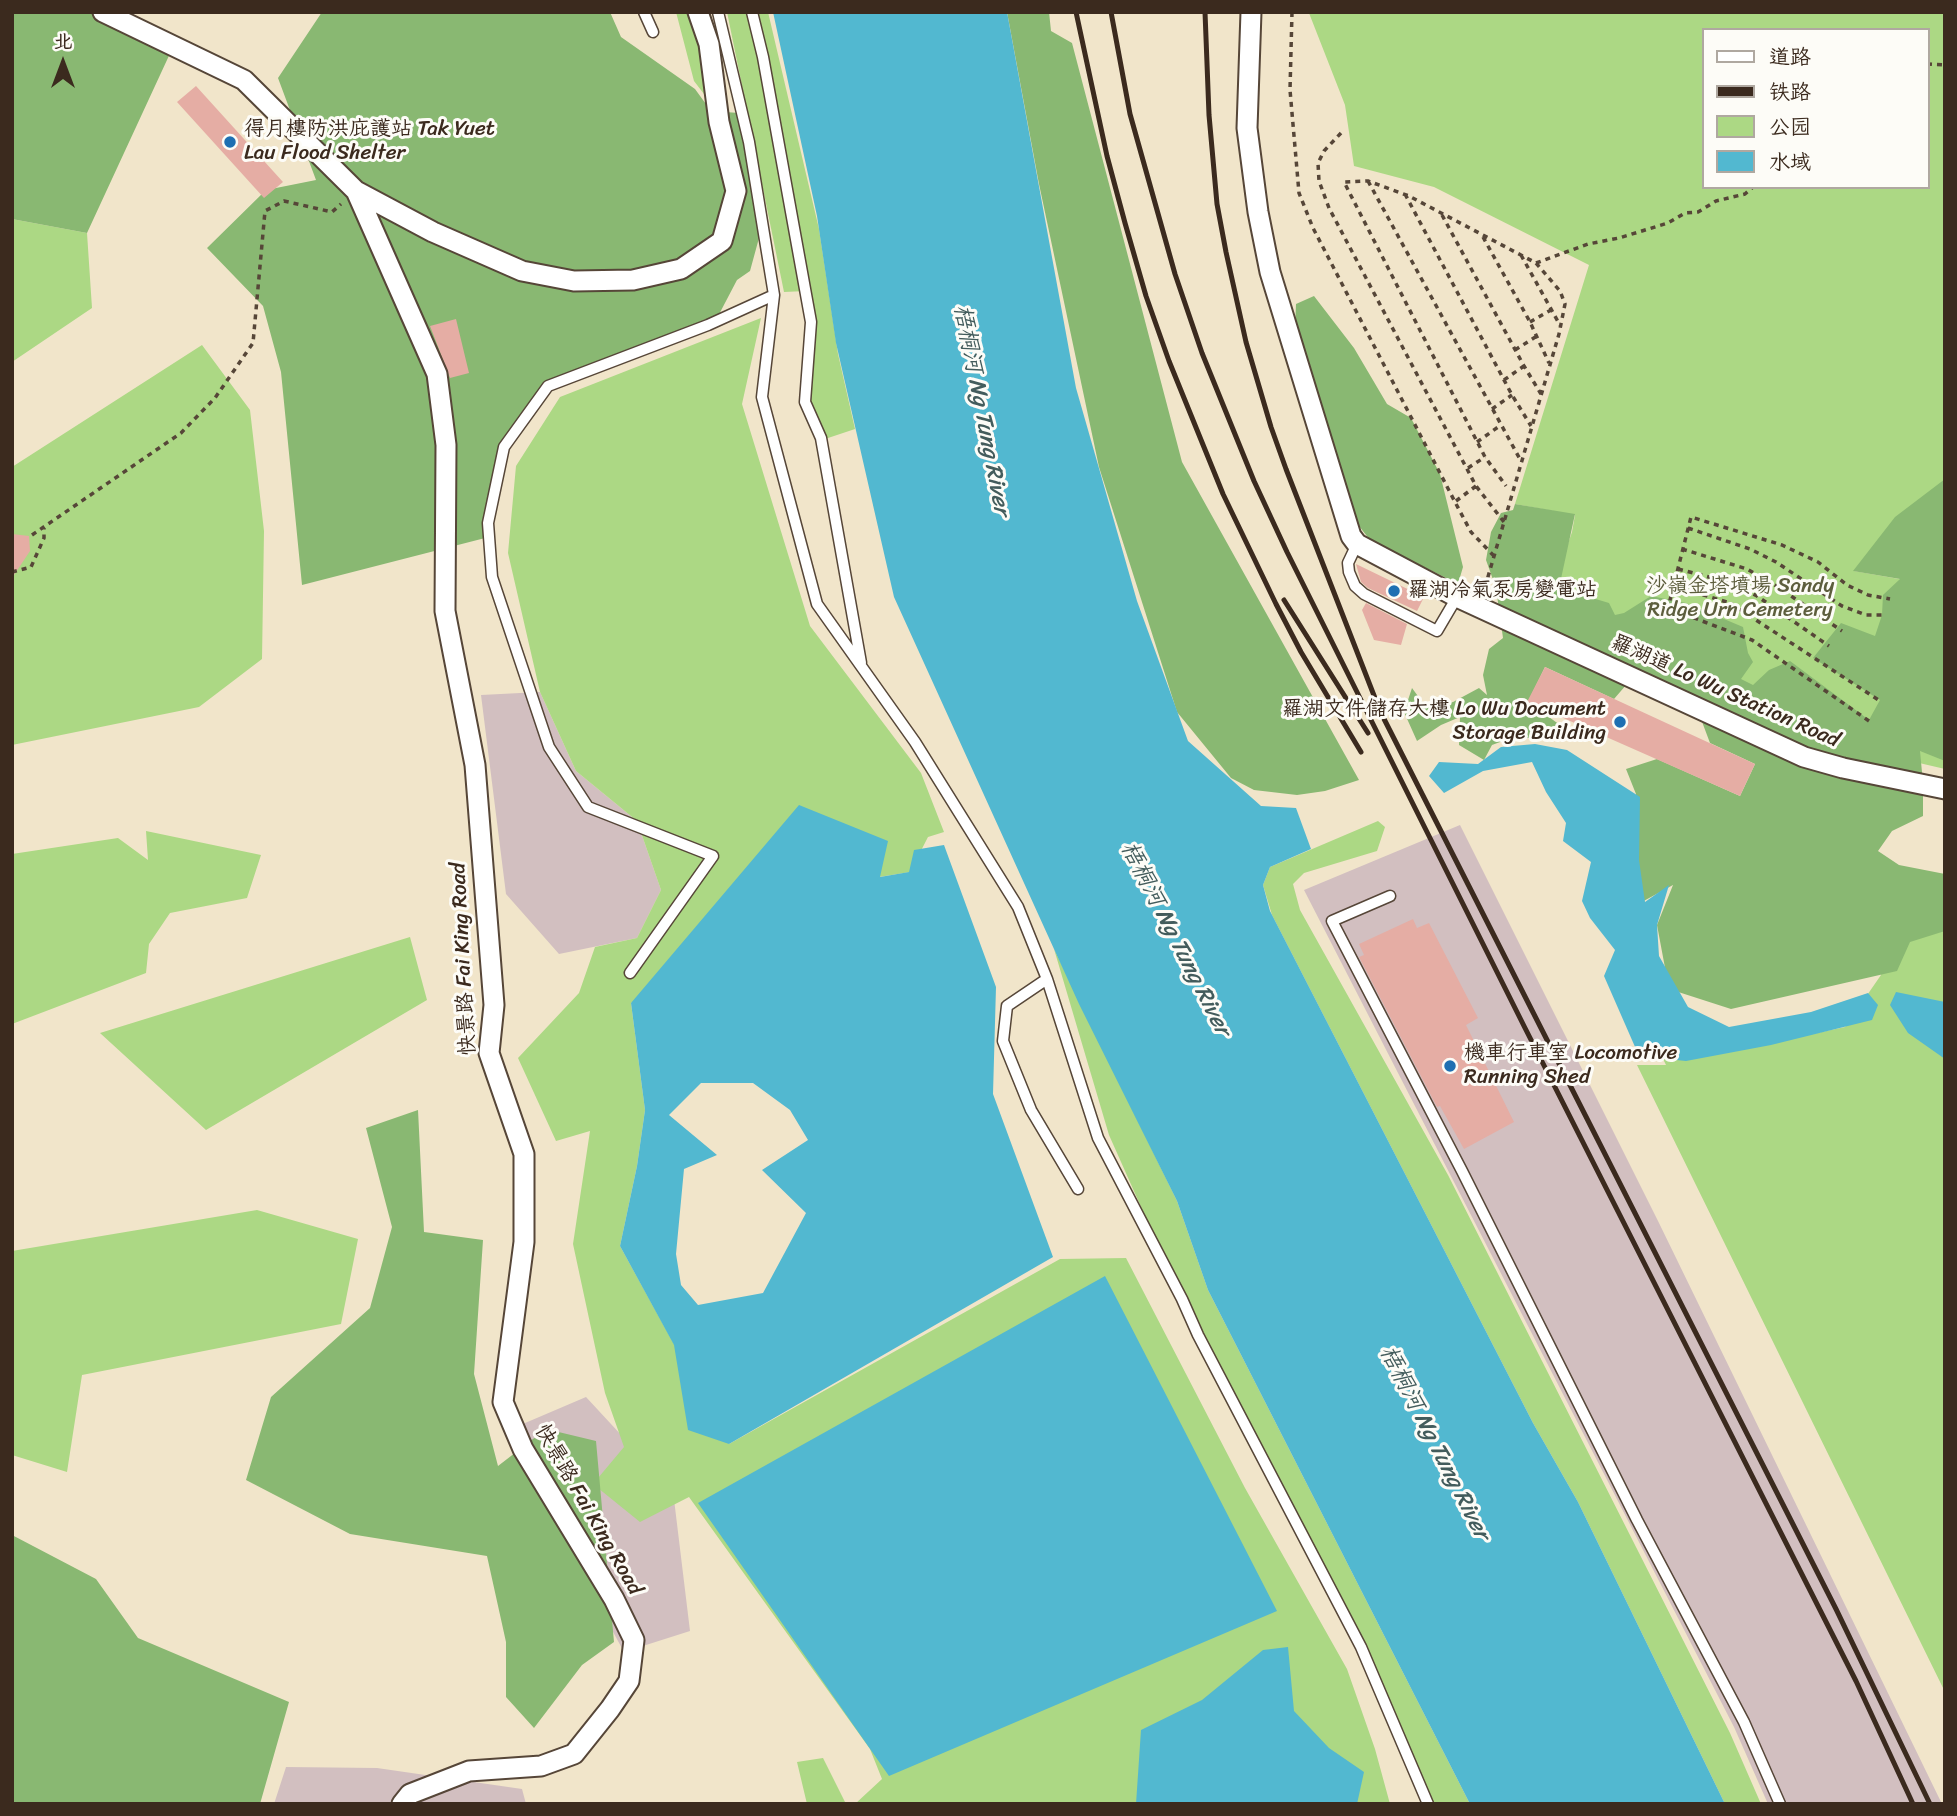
<!DOCTYPE html>
<html>
<head>
<meta charset="utf-8">
<style>
  body { margin:0 }
  #map { position:relative; width:1957px; height:1816px; overflow:hidden; background:#f1e5ca; font-family:Sriracha,"LXGW WenKai TC",sans-serif }
  canvas { display:block }
  .frame { position:absolute; inset:0; border:14px solid #3b2a1e; pointer-events:none }
  .legend { position:absolute; left:1702px; top:28px; width:228px; height:161px; box-sizing:border-box; background:#fdfcf7; border:2px solid #afa8a0; margin:0; padding:9px 12px; list-style:none; font-size:21px; color:#3b2a1e }
  .legend li { display:flex; align-items:center; gap:14px; height:35px }
  .legend b { width:35px; border:2px solid #afa8a0 }
  .north { position:absolute; left:28px; top:28px; width:70px; height:70px; -webkit-text-stroke:5px #fdfcf7; paint-order:stroke; rotate:0deg; font-size:19px; font-weight:700; line-height:28px; text-align:center; color:#3b2a1e }
  .north::after { content:''; display:block; margin:auto; width:24px; height:32px; background:#3b2a1e; clip-path:polygon(50% 0,100% 100%,50% 72%,0 100%) }
</style>
</head>
<body>
<div id="map">
<canvas width="1957" height="1816"></canvas>
<div class="frame"></div>
<ul class="legend">
<li><b style="height:9px;background:#fff"></b>道路</li>
<li><b style="height:9px;background:#3b2a1e"></b>铁路</li>
<li><b style="height:19px;background:#acd884"></b>公园</li>
<li><b style="height:19px;background:#52b8d0"></b>水域</li>
</ul>
<div class="north">北</div>
</div>
<script>
const ctx = document.querySelector('canvas').getContext('2d');
ctx.lineJoin = 'round';
function fillPath(path, color) {
  ctx.fillStyle = color;
  ctx.fill(path, 'evenodd');
}
function shape(rows) {
  const path = new Path2D();
  for (const r of rows) {
    path.moveTo(r[0], r[1]);
    for (let i = 2; i < r.length; i += 2) path.lineTo(r[i], r[i + 1]);
  }
  return path;
}
function stroke(path, color, width, dash) {
  ctx.strokeStyle = color;
  ctx.lineWidth = width;
  ctx.lineCap = dash ? 'butt' : 'round';
  ctx.setLineDash(dash || []);
  ctx.stroke(path);
}
function write(font, color, halo, rows, align = 'center') {
  ctx.font = font + ' Sriracha,"LXGW WenKai TC",sans-serif';
  ctx.lineWidth = 6;
  ctx.setLineDash([]);
  ctx.textBaseline = 'middle';
  ctx.strokeStyle = halo;
  ctx.fillStyle = color;
  for (const [text, x, y, turn = 0] of rows) {
    ctx.save();
    ctx.translate(x, y);
    ctx.rotate((+turn || 0) * Math.PI / 180);
    ctx.textAlign = isNaN(turn) ? turn : align;
    if (halo) ctx.strokeText(text, 0, 0);
    ctx.fillText(text, 0, 0);
    ctx.restore();
  }
}
fillPath(shape([
  [540,692,576,771,637,821,661,890,637,938,559,954,506,894,481,695],
  [1460,825,1659,1223,1942,1804,1768,1804,1734,1727,1304,890],
  [586,1397,673,1491,690,1631,624,1652,504,1432],
  [286,1767,377,1768,522,1789,526,1804,274,1804]
]), '#d2bfc0');
fillPath(shape([
  [676,12,690,12,705,73,707,98,694,81],
  [727,12,768,12,819,229,838,354,855,429,825,439,805,402,815,313,774,113,806,291,784,292],
  [1945,12,1945,480,1854,571,1916,582,1945,598,1945,769,1829,742,1545,611,1572,532,1575,515,1515,504,1589,265,1434,187,1354,166,1345,105,1309,13],
  [1703,30,1927,30,1927,187,1703,187],
  [12,219,87,233,92,308,12,362],
  [761,318,742,404,810,626,921,773,944,832,928,837,910,872,879,877,631,1003,645,1110,637,1166,620,1246,729,1444,1060,1259,1126,1258,1245,1488,1347,1669,1375,1749,1390,1804,855,1804,882,1779,870,1749,689,1497,640,1522,593,1484,624,1447,605,1393,573,1244,590,1131,556,1141,518,1058,579,993,595,947,637,938,661,890,637,821,576,771,540,692,508,553,516,466,560,397],
  [202,345,250,410,264,531,262,659,199,707,12,745,12,467],
  [1378,821,1385,827,1377,851,1304,873,1293,884,1300,910,1448,1175,1730,1733,1761,1804,1725,1804,1578,1502,1533,1423,1272,915,1263,885,1270,867],
  [146,831,261,855,247,898,170,913,149,944,146,973,12,1024,12,854,118,838,148,860],
  [1856,860,1945,927,1945,1692,1637,1065,1666,1065,1640,1011,1742,1049,1845,1027,1881,975],
  [410,937,427,1000,206,1130,100,1033],
  [1054,949,1177,1201,1208,1290,1470,1804,1428,1804,1388,1710,1182,1299,1109,1135],
  [257,1210,358,1239,341,1324,82,1375,67,1472,12,1455,12,1251],
  [823,1758,846,1804,807,1804,797,1762]
]), '#acd884');
fillPath(shape([
  [12,12,103,12,173,47,87,233,12,219],
  [322,12,610,12,621,37,695,89,711,111,739,113,762,227,750,271,737,280,715,322,543,393,502,459,489,537,302,585,281,372,263,306,207,248,266,190,316,180,278,78],
  [1007,12,1049,12,1051,31,1072,43,1182,462,1359,780,1325,791,1297,795,1254,790,1231,778,1177,712,1099,467,1039,184],
  [1314,296,1354,348,1387,404,1411,418,1440,474,1463,567,1458,584,1370,540,1359,526,1353,507,1338,507,1294,356,1296,304],
  [1945,479,1945,761,1920,751,1923,783,1923,816,1892,831,1878,851,1899,865,1945,874,1945,931,1910,942,1897,971,1731,1009,1669,989,1657,925,1673,885,1640,903,1636,794,1626,769,1657,759,1740,796,1755,764,1710,743,1698,711,1633,677,1614,699,1545,667,1528,702,1567,730,1549,738,1511,738,1492,745,1484,760,1459,745,1460,717,1441,725,1417,741,1404,712,1412,688,1423,703,1438,705,1453,702,1479,688,1487,695,1483,675,1489,649,1503,638,1496,588,1486,560,1491,532,1501,513,1513,510,1515,504,1575,514,1559,588,1609,603,1615,615,1624,613,1651,596,1686,603,1743,627,1748,653,1753,662,1741,679,1753,685,1769,670,1790,661,1869,720,1880,700,1813,658,1841,623,1875,636,1882,615,1883,595,1900,579,1853,571,1895,517],
  [418,1110,424,1232,483,1240,474,1374,498,1466,546,1429,596,1441,614,1642,582,1665,534,1728,506,1697,506,1642,487,1556,350,1534,246,1480,271,1397,370,1308,392,1227,366,1128],
  [12,1535,96,1579,138,1638,289,1702,260,1804,12,1804]
]), '#89b872');
fillPath(shape([
  [773,12,1007,12,1076,388,1137,601,1188,741,1261,806,1296,808,1311,849,1270,867,1263,885,1270,911,1533,1423,1578,1502,1725,1804,1470,1804,1208,1290,1177,1201,1079,1004,894,597,836,343,817,216],
  [1535,744,1567,750,1640,797,1639,860,1645,902,1669,885,1657,925,1659,956,1688,1007,1729,1027,1811,1012,1868,993,1878,1005,1872,1020,1771,1045,1686,1061,1639,1056,1604,976,1615,950,1590,918,1582,901,1591,862,1563,841,1566,823,1546,792,1532,762,1483,771,1444,793,1429,776,1439,762,1478,764,1501,747],
  [799,805,888,841,880,877,909,872,914,850,944,845,996,987,993,1094,1053,1257,729,1444,688,1430,674,1345,620,1246,637,1166,645,1110,631,1003],
  [701,1083,753,1083,790,1110,808,1140,762,1170,806,1213,763,1293,698,1305,681,1285,676,1254,684,1169,717,1155,669,1115],
  [1896,992,1945,1002,1945,1059,1908,1033,1890,1005],
  [1105,1276,1277,1611,889,1776,698,1503],
  [1288,1647,1294,1711,1329,1748,1364,1772,1357,1804,1136,1804,1141,1730,1202,1700,1263,1650]
]), '#52b8d0');
fillPath(shape([
  [196,86,283,182,264,198,177,102],
  [456,319,469,373,450,378,430,326],
  [12,534,29,536,30,551,12,578],
  [1356,564,1424,597,1417,611,1368,588,1361,582],
  [1366,603,1407,624,1401,645,1374,640,1362,610],
  [1545,667,1755,764,1740,796,1527,702],
  [1413,919,1417,928,1429,923,1478,1018,1466,1025,1514,1122,1464,1149,1440,1106,1437,1107,1359,957,1364,955,1359,944]
]), '#e5ada4');
const service = shape([
  [644,12,653,32],
  [718,12,749,142,774,295,762,397,817,604,915,742,1018,907,1047,979,1007,1006,1003,1041,1031,1110,1078,1189],
  [752,12,763,57,811,322,805,402,821,438,861,663],
  [1357,544,1348,563,1349,572,1355,586,1364,594,1437,631,1457,597],
  [1390,896,1332,921,1462,1171,1637,1520,1744,1722,1780,1804],
  [630,973,713,856,588,807,549,747,492,577,488,523,504,447,548,386,708,325,774,295],
  [1047,979,1098,1138,1182,1299,1198,1335,1361,1647,1428,1804]
]);
const minor = shape([
  [103,12,244,80,356,191,433,232,522,271,574,281,633,280,681,269,722,241,736,191,719,122,709,44,698,12],
  [1251,12,1247,128,1258,212,1270,272,1351,536,1357,544,1457,597,1804,757,1843,768,1945,789],
  [356,191,437,374,446,445,445,611,475,765,494,1005,489,1053,524,1154,524,1242,503,1402,523,1449,614,1599,634,1640,629,1681,610,1709,574,1754,541,1766,469,1771,410,1794,402,1804]
]);
stroke(service, '#564638', 13);
stroke(minor, '#564638', 23);
stroke(shape([
  [1292,12,1290,90,1299,193,1313,228,1455,502,1471,532,1494,556],
  [1927,64,1945,65],
  [1341,133,1324,151,1318,163,1319,181,1329,208,1476,486,1504,522],
  [1368,181,1521,461],
  [1405,194,1512,395,1531,426],
  [1442,215,1524,366,1541,394],
  [1483,237,1530,322,1549,363],
  [1521,255,1561,327],
  [1536,263,1588,244,1619,238,1668,223,1685,213,1698,212,1716,201,1745,194,1753,187],
  [1530,322,1551,310],
  [1515,350,1537,336],
  [1504,380,1524,366],
  [1492,409,1512,395],
  [1477,442,1501,425],
  [1468,468,1485,457],
  [1456,501,1476,486],
  [1688,528,1750,549,1776,562,1842,606,1866,615,1882,615],
  [32,535,181,433,215,398,253,343,265,211,284,201,332,212,341,204],
  [1682,549,1747,569,1778,587,1842,631],
  [1678,569,1732,583,1757,596,1829,646],
  [12,572,31,567,44,538,44,528],
  [1674,586,1730,603,1880,701],
  [1485,587,1559,334,1565,304,1560,291,1536,263,1409,196,1368,181,1344,182,1485,457,1506,486],
  [1869,721,1752,640,1668,608,1691,517,1782,545,1818,562,1847,585,1868,595,1890,599]
]), '#564638', 3.5, [5, 5]);
stroke(service, '#fff', 10);
stroke(minor, '#fff', 19);
stroke(shape([
  [1076,12,1107,156,1125,223,1146,296,1169,361,1223,494,1276,604,1301,652,1361,752],
  [1111,12,1130,114,1175,274,1202,353,1254,481,1287,552,1524,1026,1856,1681,1913,1804],
  [1205,12,1209,115,1217,204,1226,252,1246,342,1271,427,1286,469,1380,711,1836,1609,1930,1804],
  [1284,600,1368,733]
]), '#3b2a1e', 5);
for (const [x, y, r, color] of [
  [230,142,7,"#1f6fb2"],
  [1394,591,7,"#1f6fb2"],
  [1620,722,7,"#1f6fb2"],
  [1450,1066,7,"#1f6fb2"]
]) {
  const dot = new Path2D();
  dot.arc(x, y, r, 0, 2 * Math.PI);
  ctx.fillStyle = color;
  ctx.fill(dot);
  stroke(dot, '#fdfcf7', 2.5);
}
write('21px', '#3b2a1e', '#fdfcf7', [
  ["得月樓防洪庇護站 Tak Yuet",244,130],
  ["Lau Flood Shelter",244,154],
  ["羅湖冷氣泵房變電站",1408,591],
  ["羅湖文件儲存大樓 Lo Wu Document",1606,710,"right"],
  ["Storage Building",1606,734,"right"],
  ["機車行車室 Locomotive",1464,1054],
  ["Running Shed",1464,1078]
], 'left');
write('21px', '#5d5e3d', '#fdfcf7', [
  ["沙嶺金塔墳場 Sandy",1740,587],
  ["Ridge Urn Cemetery",1740,611]
]);
write('21px', '#3b2a1e', '#fdfcf7', [
  ["羅湖道 Lo Wu Station Road",1725,692,24],
  ["快景路 Fai King Road",464,959,-93],
  ["快景路 Fai King Road",588,1510,60]
]);
write('italic 23px', '#435c5c', '#fdfcf7', [
  ["梧桐河 Ng Tung River",981,410,79],
  ["梧桐河 Ng Tung River",1175,939,63],
  ["梧桐河 Ng Tung River",1434,1443,63]
]);
</script>
</body>
</html>
